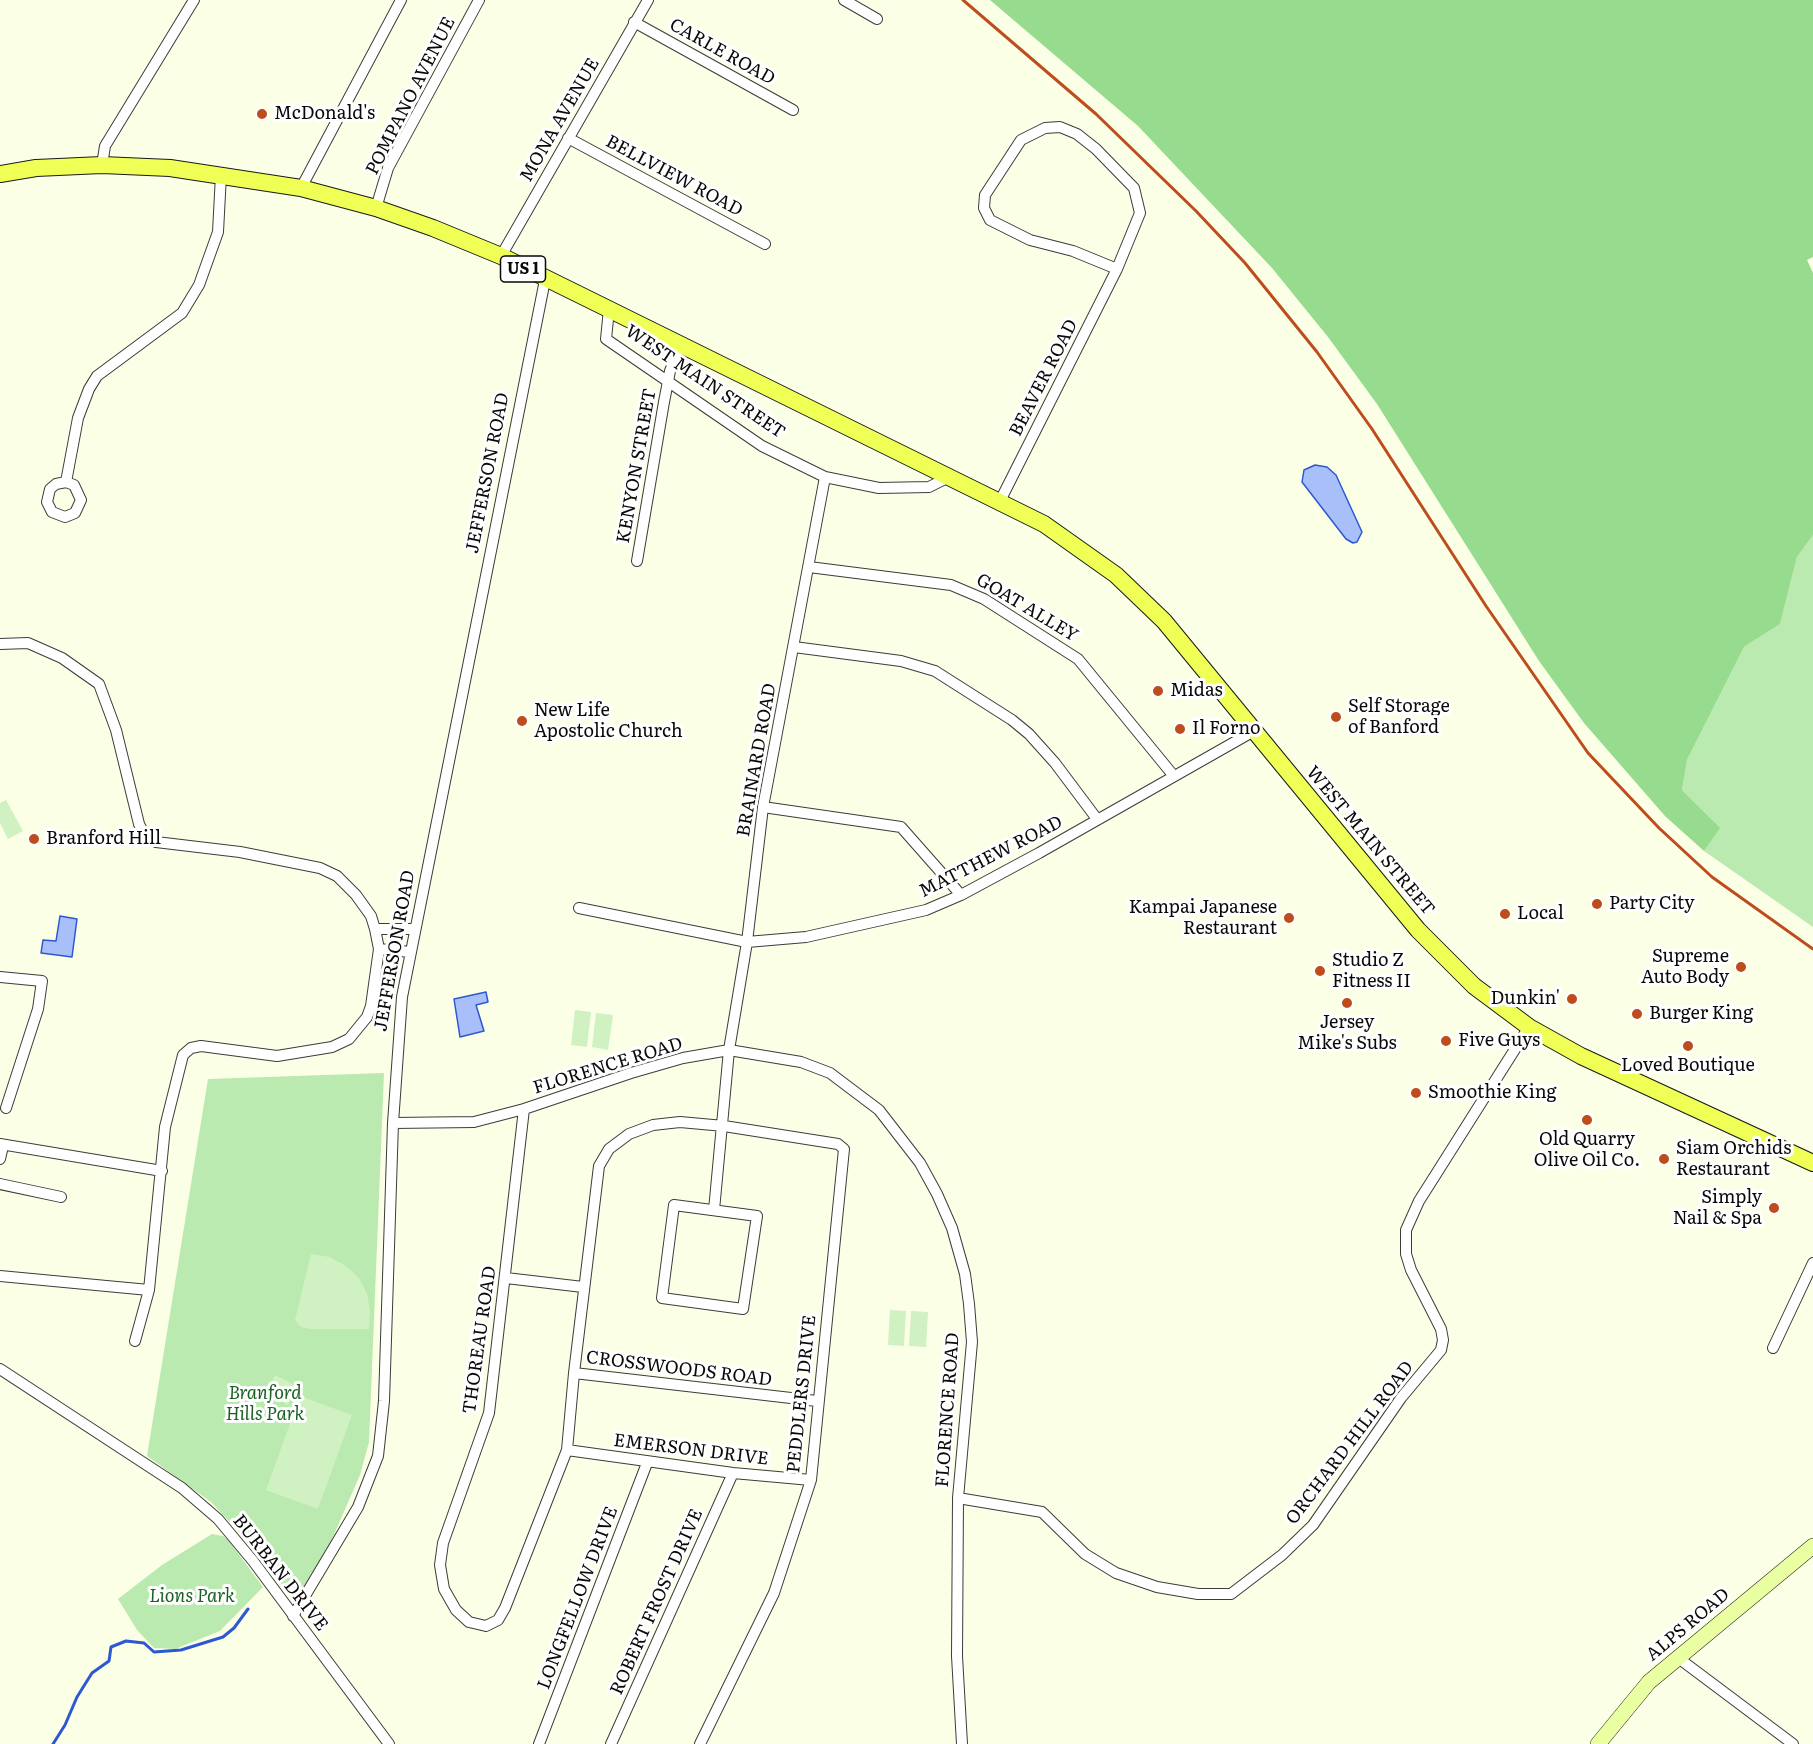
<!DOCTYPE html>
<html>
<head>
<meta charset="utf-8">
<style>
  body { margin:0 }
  canvas { display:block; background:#fbffe6 }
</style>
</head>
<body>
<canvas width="1813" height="1744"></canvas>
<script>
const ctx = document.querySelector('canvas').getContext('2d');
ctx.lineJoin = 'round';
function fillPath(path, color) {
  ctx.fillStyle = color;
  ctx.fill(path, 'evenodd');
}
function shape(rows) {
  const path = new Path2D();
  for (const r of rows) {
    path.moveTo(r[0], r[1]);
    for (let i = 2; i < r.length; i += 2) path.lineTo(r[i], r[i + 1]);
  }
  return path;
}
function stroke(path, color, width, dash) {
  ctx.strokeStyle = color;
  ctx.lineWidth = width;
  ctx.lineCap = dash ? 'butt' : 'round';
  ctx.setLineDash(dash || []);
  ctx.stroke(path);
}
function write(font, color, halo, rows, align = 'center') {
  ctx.font = font + ' Literata,serif';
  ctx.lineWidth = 6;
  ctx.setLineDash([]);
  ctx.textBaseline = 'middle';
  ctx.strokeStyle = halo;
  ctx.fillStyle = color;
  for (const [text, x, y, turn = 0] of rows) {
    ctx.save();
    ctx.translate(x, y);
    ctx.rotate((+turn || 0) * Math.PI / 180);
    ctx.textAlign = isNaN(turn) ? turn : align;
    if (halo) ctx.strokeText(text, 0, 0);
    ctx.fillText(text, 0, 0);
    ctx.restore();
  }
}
fillPath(shape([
  [1813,535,1813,927,1704,851,1719,828,1682,790,1687,760,1744,647,1780,624,1797,557],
  [384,1073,369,1442,360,1475,329,1546,301,1594,292,1598,241,1534,211,1502,147,1456,208,1079],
  [212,1534,223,1536,229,1541,263,1587,220,1631,175,1649,154,1648,137,1630,118,1599,162,1565]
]), '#baeaaf');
fillPath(shape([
  [990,0,1813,0,1813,257,1807,260,1813,273,1813,535,1797,557,1780,624,1744,647,1687,760,1682,790,1720,828,1704,851,1665,816,1584,723,1539,661,1377,404,1328,337,1272,268,1138,126]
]), '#96db8e');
fillPath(shape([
  [6,800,23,831,8,839,0,823,0,803],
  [575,1010,591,1012,587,1047,571,1045],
  [596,1013,613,1015,608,1050,592,1047],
  [311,1254,330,1257,346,1266,359,1278,367,1294,370,1310,369,1329,310,1329,301,1327,295,1320],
  [890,1310,906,1311,904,1346,888,1345],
  [911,1311,928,1312,926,1347,909,1346],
  [275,1375,297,1386,288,1405,266,1394],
  [300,1396,352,1415,318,1509,266,1490]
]), '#d0f1c1');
const water = shape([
  [1315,465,1327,467,1336,475,1362,532,1357,542,1353,543,1346,539,1302,482,1304,470,1315,465],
  [60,916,77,919,72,957,41,953,43,940,56,941,60,916],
  [486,992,488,1002,476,1005,484,1031,460,1037,454,999,486,992]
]);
fillPath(water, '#a8bff9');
stroke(water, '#2d58d2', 1.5);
stroke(shape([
  [53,1744,65,1725,77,1697,92,1673,109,1661,111,1647,126,1641,144,1643,154,1652,181,1650,223,1637,234,1628,248,1609]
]), '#2d58d2', 3);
const street = shape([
  [844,0,877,19],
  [634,22,793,110],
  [568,138,765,244],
  [102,165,105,146,194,0],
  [301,188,401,0],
  [376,208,388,168,479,0],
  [501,256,648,0],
  [609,309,606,339,762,446,825,477,879,488,929,487,949,477],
  [66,482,56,484,50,489,47,502,52,512,65,517,75,513,81,500,74,485,66,482,78,418,89,389,97,376,182,313,199,285,218,232,221,175],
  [1000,501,1117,269,1073,251,1030,240,990,220,984,208,985,195,1021,140,1045,128,1060,127,1077,134,1096,149,1134,188,1140,213,1117,269],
  [637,561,664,402,670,371,681,343],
  [809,567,951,585,984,599,1078,659,1173,775],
  [0,644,28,643,62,658,99,684,116,730,139,824,145,836,156,842,240,852,320,868,337,876,356,895,371,916,375,929,415,929],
  [794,647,901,661,935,671,1012,720,1029,734,1055,763,1097,819],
  [763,807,901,827,961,895],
  [579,908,747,942,806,937,926,910,961,895,1039,853,1254,731],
  [379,949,410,952],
  [0,977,42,981,38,1009,6,1108],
  [524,1109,489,1413,443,1543,440,1565,444,1589,456,1610,469,1622,486,1626,498,1620,505,1608,567,1450,574,1373,599,1166,609,1149,629,1134,653,1125,680,1122,724,1126,838,1144,844,1149,811,1480,774,1593,700,1744],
  [393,1123,474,1122,524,1109,631,1073,683,1058,729,1050,801,1062,830,1073,879,1110,920,1163,937,1194,952,1228,965,1274,969,1304,972,1342,958,1498,957,1656,962,1744],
  [0,1144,162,1171],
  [0,1159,3,1146],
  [0,1184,61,1197],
  [674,1205,757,1216,743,1309,662,1298,674,1205],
  [714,1210,729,1050,747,942,763,807,825,477],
  [0,1276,149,1290],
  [506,1278,583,1287],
  [135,1341,149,1290,165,1127,183,1055,191,1048,201,1046,277,1056,332,1047,349,1039,367,1017,371,1006,379,949,375,929],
  [1773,1348,1813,1263],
  [0,1369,182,1488,218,1519,253,1561,389,1744],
  [574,1373,817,1401],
  [567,1450,733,1473,811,1480],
  [958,1498,1042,1512,1085,1554,1116,1573,1157,1587,1198,1594,1231,1594,1282,1555,1313,1525,1401,1398,1441,1350,1443,1340,1441,1329,1411,1270,1406,1254,1406,1230,1419,1201,1529,1027],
  [293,1616,358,1507,378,1456,384,1401,393,1123,402,997,545,280],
  [1677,1657,1793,1744],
  [539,1744,647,1463],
  [611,1744,733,1473]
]);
const secondary = shape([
  [1598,1744,1649,1682,1813,1546]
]);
const primary = shape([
  [0,174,36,168,102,165,170,168,301,188,376,208,433,228,501,256,1044,524,1116,575,1164,621,1418,930,1474,986,1529,1027,1581,1056,1813,1163]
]);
stroke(street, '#3c3c3c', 12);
stroke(secondary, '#2b2b2b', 16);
stroke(primary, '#1a1a1a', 18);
stroke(street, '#fff', 10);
stroke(secondary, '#eaffa1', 15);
stroke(primary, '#efff56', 16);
stroke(shape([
  [963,0,1096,114,1196,211,1245,263,1317,352,1372,429,1486,606,1588,753,1659,828,1712,877,1813,949]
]), '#be4c1d', 3);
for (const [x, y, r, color] of [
  [262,114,6,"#be4c1d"],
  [1158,691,6,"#be4c1d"],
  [1336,717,6,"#be4c1d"],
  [522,721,6,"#be4c1d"],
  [1180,729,6,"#be4c1d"],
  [34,839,6,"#be4c1d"],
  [1597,904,6,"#be4c1d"],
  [1505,914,6,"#be4c1d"],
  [1289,918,6,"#be4c1d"],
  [1741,967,6,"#be4c1d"],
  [1320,971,6,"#be4c1d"],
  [1572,999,6,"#be4c1d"],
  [1347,1003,6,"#be4c1d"],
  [1637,1014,6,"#be4c1d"],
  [1446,1041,6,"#be4c1d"],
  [1688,1046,6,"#be4c1d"],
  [1416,1093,6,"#be4c1d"],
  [1587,1120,6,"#be4c1d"],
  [1664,1159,6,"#be4c1d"],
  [1774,1208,6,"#be4c1d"]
]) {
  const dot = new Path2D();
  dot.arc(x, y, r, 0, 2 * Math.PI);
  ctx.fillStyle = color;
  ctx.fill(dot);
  stroke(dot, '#fff', 2);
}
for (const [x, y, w] of [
  [523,269,45]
]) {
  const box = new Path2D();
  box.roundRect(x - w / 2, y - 13, w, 26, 4.5);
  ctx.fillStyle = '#fff';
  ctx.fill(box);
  stroke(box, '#090909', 1.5);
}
write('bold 16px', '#090909', null, [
  ["US 1",523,269]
]);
write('18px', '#090909', '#fff', [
  ["CARLE ROAD",722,52,29],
  ["POMPANO AVENUE",411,96,-63],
  ["MONA AVENUE",560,120,-60],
  ["BELLVIEW ROAD",674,176,28],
  ["BEAVER ROAD",1044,378,-63],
  ["WEST MAIN STREET",705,382,34],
  ["KENYON STREET",637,466,-80],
  ["JEFFERSON ROAD",488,473,-79],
  ["GOAT ALLEY",1027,608,31],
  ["BRAINARD ROAD",757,760,-80],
  ["WEST MAIN STREET",1370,841,50],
  ["MATTHEW ROAD",991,857,-27],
  ["JEFFERSON ROAD",395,951,-80],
  ["FLORENCE ROAD",608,1066,-17],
  ["THOREAU ROAD",480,1340,-82],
  ["CROSSWOODS ROAD",679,1369,7],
  ["PEDDLERS DRIVE",802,1394,-84],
  ["FLORENCE ROAD",948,1410,-86],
  ["ORCHARD HILL ROAD",1350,1443,-53],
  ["EMERSON DRIVE",691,1450,7],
  ["BURBAN DRIVE",280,1573,52],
  ["LONGFELLOW DRIVE",578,1598,-69],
  ["ROBERT FROST DRIVE",657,1602,-66],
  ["ALPS ROAD",1688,1625,-40]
]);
write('18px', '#090909', '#fff', [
  ["McDonald's",274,114],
  ["Midas",1170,691],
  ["Self Storage",1348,707],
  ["of Banford",1348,728],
  ["New Life",534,711],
  ["Apostolic Church",534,732],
  ["Il Forno",1192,729],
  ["Branford Hill",46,839],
  ["Party City",1609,904],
  ["Kampai Japanese",1277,908,"right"],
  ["Restaurant",1277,929,"right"],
  ["Local",1517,914],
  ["Supreme",1729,957,"right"],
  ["Auto Body",1729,978,"right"],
  ["Studio Z",1332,961],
  ["Fitness II",1332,982],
  ["Dunkin'",1560,999,"right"],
  ["Burger King",1649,1014],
  ["Jersey",1347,1023,"center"],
  ["Mike's Subs",1347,1044,"center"],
  ["Five Guys",1458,1041],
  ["Loved Boutique",1688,1066,"center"],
  ["Smoothie King",1428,1093],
  ["Old Quarry",1587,1140,"center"],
  ["Olive Oil Co.",1587,1161,"center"],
  ["Siam Orchids",1676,1149],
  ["Restaurant",1676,1170],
  ["Simply",1762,1198,"right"],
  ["Nail & Spa",1762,1219,"right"]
], 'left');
write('italic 18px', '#196222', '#fff', [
  ["Branford",265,1394],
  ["Hills Park",265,1415],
  ["Lions Park",192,1597]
]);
</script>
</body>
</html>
